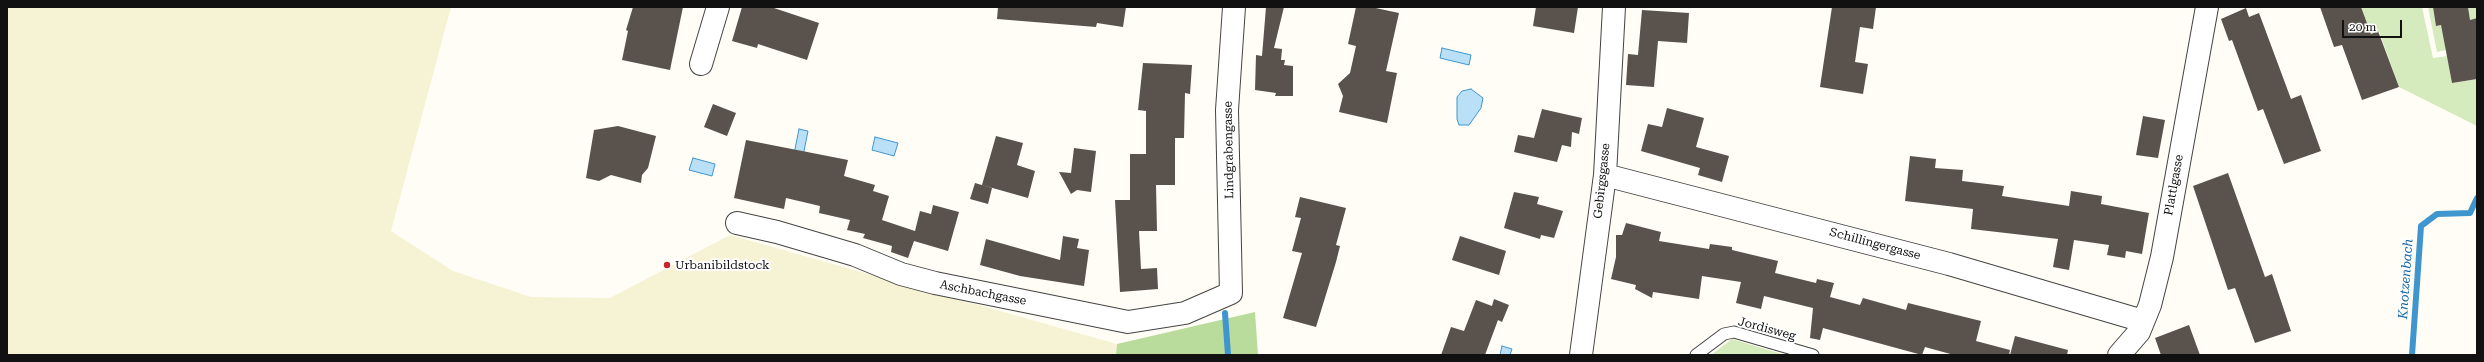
<!DOCTYPE html>
<html>
<head>
<meta charset="utf-8">
<style>
  body { margin:0 }
  #map { position:relative; width:2484px; height:362px; overflow:hidden; background:#fffdf5; font-family:"Roboto Serif",serif }
  canvas { display:block }
  .frame { position:absolute; inset:0; border:8px solid #111; pointer-events:none }
  .scale { position:absolute; left:2342px; top:20px; width:60px; height:18px; box-sizing:border-box; border:2px solid #111; border-top:0; padding-left:5px; font-size:12px; line-height:14px; white-space:nowrap; color:#111; -webkit-text-stroke:3px #fff; paint-order:stroke }
</style>
</head>
<body>
<div id="map">
<canvas width="2484" height="362"></canvas>
<div class="frame"></div>
<div class="scale">20 m</div>
</div>
<script>
const ctx = document.querySelector('canvas').getContext('2d');
ctx.lineJoin = 'round';
function fillPath(path, color) {
  ctx.fillStyle = color;
  ctx.fill(path, 'evenodd');
}
function shape(rows) {
  const path = new Path2D();
  for (const r of rows) {
    path.moveTo(r[0], r[1]);
    for (let i = 2; i < r.length; i += 2) path.lineTo(r[i], r[i + 1]);
  }
  return path;
}
function stroke(path, color, width, dash) {
  ctx.strokeStyle = color;
  ctx.lineWidth = width;
  ctx.lineCap = dash ? 'butt' : 'round';
  ctx.setLineDash(dash || []);
  ctx.stroke(path);
}
function write(font, color, halo, rows, align = 'center') {
  ctx.font = font + ' "Roboto Serif",serif';
  ctx.lineWidth = 4;
  ctx.setLineDash([]);
  ctx.textBaseline = 'middle';
  ctx.strokeStyle = halo;
  ctx.fillStyle = color;
  for (const [text, x, y, turn = 0] of rows) {
    ctx.save();
    ctx.translate(x, y);
    ctx.rotate((+turn || 0) * Math.PI / 180);
    ctx.textAlign = isNaN(turn) ? turn : align;
    if (halo) ctx.strokeText(text, 0, 0);
    ctx.fillText(text, 0, 0);
    ctx.restore();
  }
}
fillPath(shape([
  [7,7,451,7,391,231,453,271,531,297,610,298,730,235,1117,344,1116,355,7,355]
]), '#f6f3d4');
fillPath(shape([
  [2361,7,2422,7,2433,58,2447,56,2452,83,2477,79,2477,126,2399,87,2379,31,2371,34],
  [2428,7,2433,7,2436,26,2441,25,2446,50,2437,52],
  [2468,7,2477,7,2477,18,2470,20],
  [1732,339,1785,355,1711,355]
]), '#d5ebbd');
fillPath(shape([
  [1255,312,1258,355,1116,355,1117,344]
]), '#b9dc9c');
const water = shape([
  [1442,48,1471,55,1469,65,1440,58,1442,48],
  [1471,89,1483,98,1481,108,1469,125,1459,125,1457,119,1457,97,1462,91,1471,89],
  [799,129,808,131,801,166,792,164,799,129],
  [875,137,898,143,894,156,872,150,875,137],
  [693,158,715,164,712,176,689,170,693,158],
  [1502,346,1512,349,1510,355,1500,355,1502,346]
]);
fillPath(water, '#b9e0f7');
stroke(water, '#3f96cf', 1);
stroke(shape([
  [1225,313,1228,355],
  [2412,355,2421,226,2437,214,2470,213,2477,198]
]), '#3f96cf', 6);
fillPath(shape([
  [633,7,683,7,670,70,622,60,628,31,626,30],
  [742,7,771,7,819,23,807,60,758,44,757,48,732,41],
  [998,7,1126,7,1123,27,1097,23,1096,27,997,19],
  [1266,7,1284,7,1274,48,1282,49,1281,60,1285,60,1284,65,1293,66,1293,96,1275,96,1276,93,1255,90,1256,55,1262,56],
  [1356,7,1371,7,1399,13,1386,71,1397,73,1387,123,1339,112,1343,96,1338,84,1350,73,1356,46,1348,44],
  [1536,7,1578,7,1574,33,1533,26],
  [1832,7,1876,7,1873,29,1860,27,1855,62,1868,64,1863,94,1820,87],
  [2320,7,2361,7,2371,34,2378,31,2399,87,2362,100,2342,45,2334,47],
  [2433,7,2468,7,2470,20,2477,18,2477,79,2452,83,2441,25,2436,26],
  [2246,8,2249,17,2259,13,2291,99,2301,95,2321,151,2284,164,2263,109,2258,111,2232,40,2229,41,2221,19],
  [1642,10,1689,13,1687,43,1658,41,1654,87,1626,85,1628,54,1638,55],
  [1143,63,1192,65,1190,94,1185,93,1184,138,1175,138,1175,185,1156,185,1157,231,1139,231,1141,269,1157,268,1158,289,1120,292,1115,200,1130,200,1130,154,1146,154,1146,111,1138,110],
  [713,104,736,113,727,136,704,127],
  [1667,108,1704,118,1696,147,1729,156,1722,182,1698,175,1700,168,1641,151,1648,124,1662,127],
  [1542,109,1582,118,1579,134,1572,132,1571,147,1562,145,1557,162,1514,152,1518,135,1534,138],
  [2143,116,2165,120,2158,158,2136,155],
  [618,126,656,136,648,168,642,175,641,183,611,175,599,181,586,178,594,130],
  [996,136,1023,143,1017,165,1035,171,1028,198,982,185],
  [746,140,848,160,844,176,875,185,873,191,889,196,882,220,915,231,920,211,931,214,933,205,959,212,948,251,914,241,908,258,891,252,892,246,863,238,865,234,847,230,850,220,819,213,820,206,786,198,784,209,734,198],
  [1074,148,1096,151,1091,192,1077,190,1071,194,1059,172,1071,173],
  [1910,156,1936,159,1935,168,1963,170,1962,181,2004,186,2002,196,2069,206,2071,191,2102,196,2101,204,2149,213,2142,254,2126,251,2125,258,2107,255,2109,245,2074,240,2069,270,2053,267,2058,239,1971,229,1973,209,1905,201],
  [2228,173,2265,277,2272,274,2291,331,2255,343,2235,288,2228,290,2193,186],
  [975,183,992,188,988,204,970,199],
  [1514,192,1539,197,1537,204,1563,211,1554,238,1541,235,1540,239,1504,228],
  [1300,197,1346,208,1336,245,1340,246,1336,262,1316,327,1283,318,1302,253,1292,251,1301,218,1295,217],
  [1626,223,1661,232,1659,241,1709,249,1710,244,1732,247,1732,250,1778,261,1775,273,1816,283,1817,279,1834,283,1830,297,1860,305,1863,298,1906,310,1908,303,1981,321,1976,341,2010,350,2009,355,1954,355,1925,347,1922,355,1823,328,1820,340,1810,338,1813,308,1764,296,1761,309,1736,303,1741,282,1702,276,1699,299,1653,292,1652,298,1635,289,1636,285,1611,279,1616,257,1616,235,1622,235],
  [1063,236,1079,239,1077,248,1089,250,1084,286,1020,276,980,265,986,239,1060,260],
  [1460,236,1506,251,1499,275,1452,260],
  [1494,299,1509,305,1502,322,1498,320,1485,355,1441,355,1451,327,1464,331,1476,300,1492,306],
  [2189,325,2200,355,2161,355,2155,338],
  [2015,336,2068,350,2067,355,2010,355]
]), '#5a524d');
const lane = shape([
  [1696,355,1724,334,1734,332,1813,355]
]);
const street = shape([
  [701,64,718,7],
  [1605,175,1949,264,2143,321],
  [737,223,777,232,855,255,901,274,935,283,1128,322,1185,313,1231,293,1227,110,1234,7],
  [1581,355,1605,175,1614,7],
  [2119,355,2139,332,2150,305,2162,257,2207,7]
]);
stroke(lane, '#444', 13);
stroke(street, '#444', 24);
stroke(lane, '#fff', 11);
stroke(street, '#fff', 22);
for (const [x, y, r, color] of [
  [667,265,4,"#c4262e"]
]) {
  const dot = new Path2D();
  dot.arc(x, y, r, 0, 2 * Math.PI);
  ctx.fillStyle = color;
  ctx.fill(dot);
  stroke(dot, '#fff', 1.5);
}
write('12px', '#111', '#fff', [
  ["Lindgrabengasse",1229,150,-91],
  ["Gebirgsgasse",1602,181,-84],
  ["Plattlgasse",2174,185,-80],
  ["Schillingergasse",1875,244,15],
  ["Aschbachgasse",983,293,11],
  ["Jordisweg",1767,329,15]
]);
write('12px', '#111', '#fff', [
  ["Urbanibildstock",675,265]
], 'left');
write('italic 13px', '#1768a6', '#fff', [
  ["Knotzenbach",2406,279,-86]
]);
</script>
</body>
</html>
